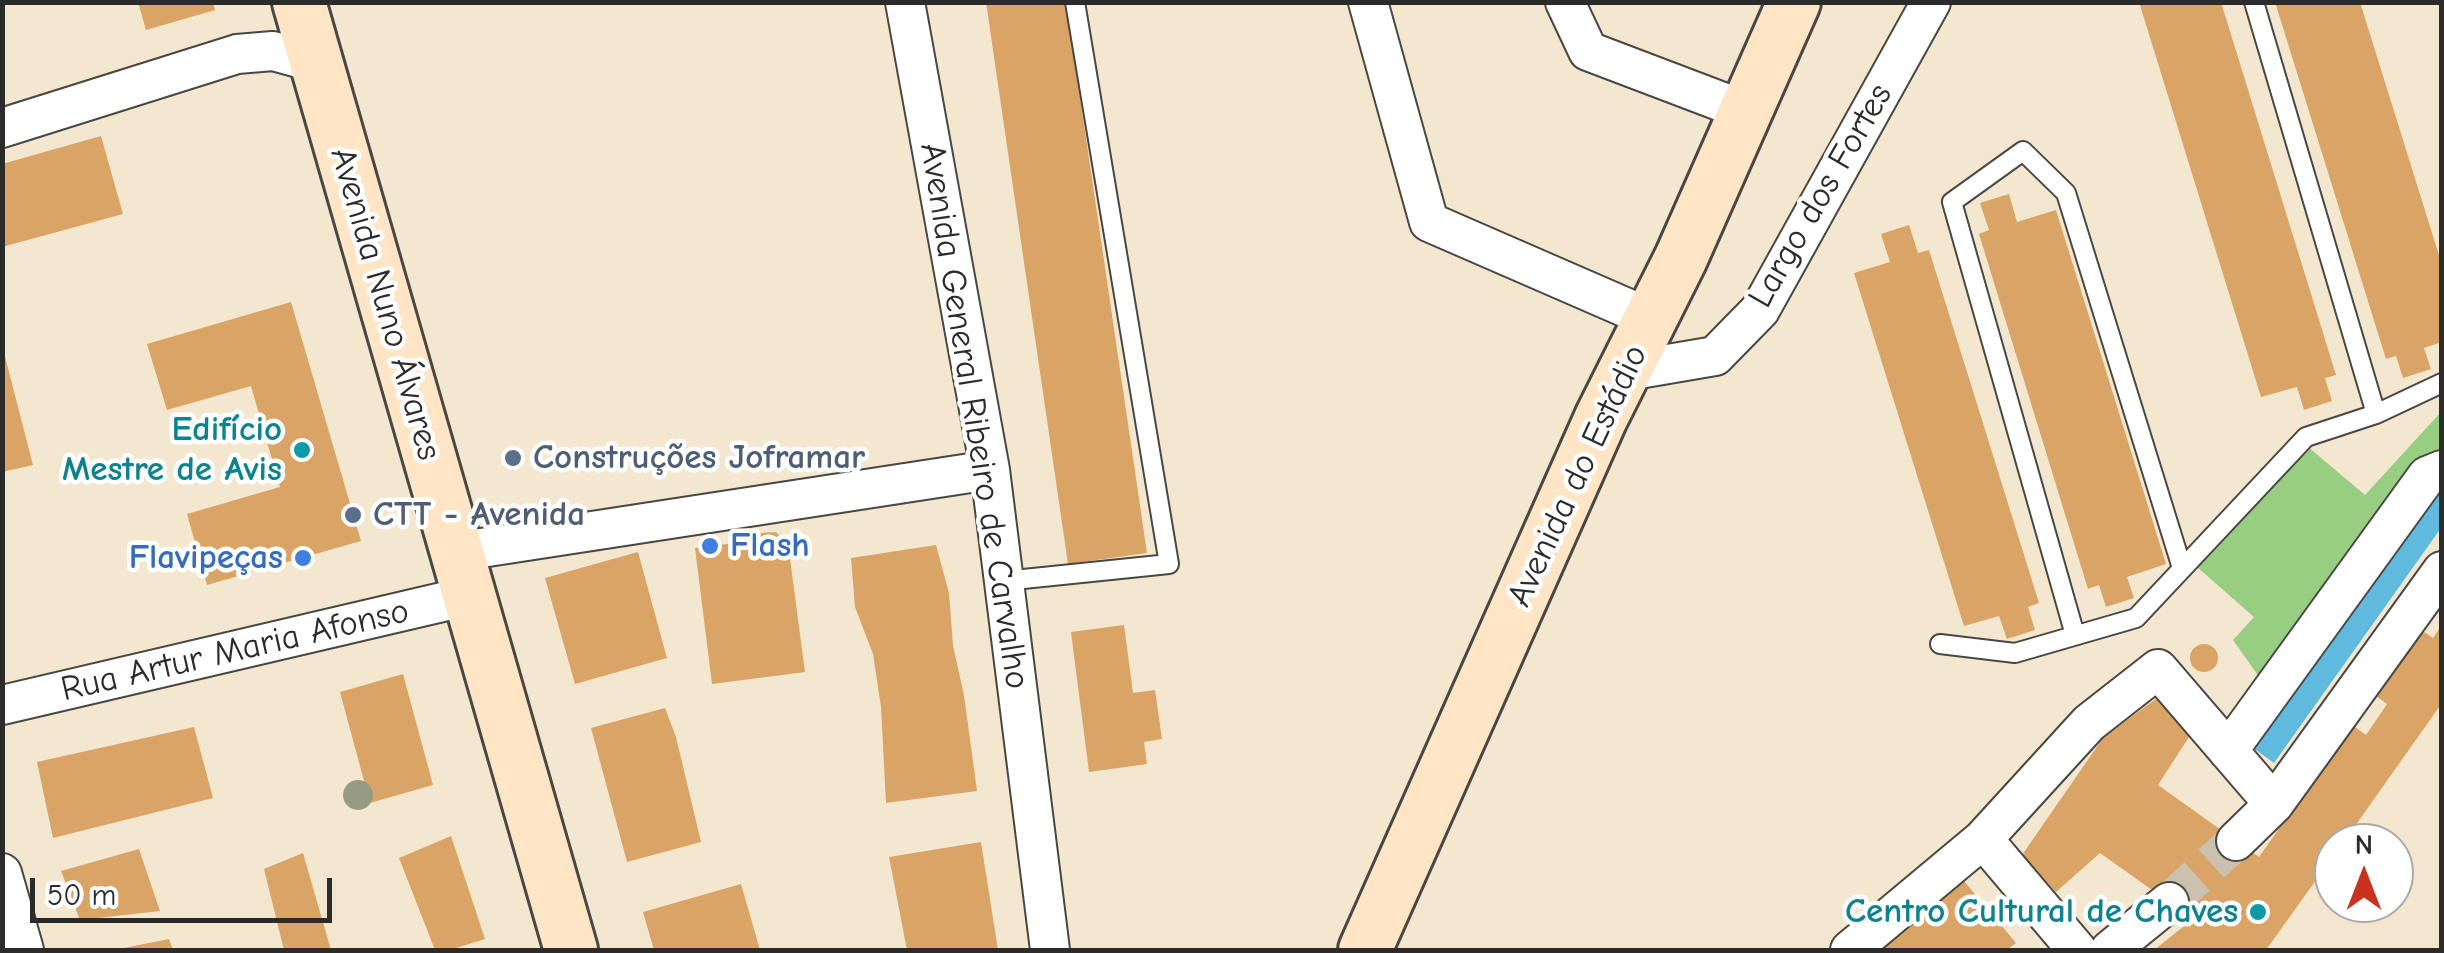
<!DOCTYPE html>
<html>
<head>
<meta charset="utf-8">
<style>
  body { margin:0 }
  #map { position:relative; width:2444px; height:953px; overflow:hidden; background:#f3e7cf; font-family:"Comic Neue",sans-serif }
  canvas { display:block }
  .frame { position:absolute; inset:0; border:5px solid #2b2b2b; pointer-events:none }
  .north { position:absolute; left:2314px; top:823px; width:100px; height:100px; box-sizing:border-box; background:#fff; border:2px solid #aaa; border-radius:50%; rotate:0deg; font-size:28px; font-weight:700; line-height:40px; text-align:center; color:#2b2b2b }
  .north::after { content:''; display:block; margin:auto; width:35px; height:45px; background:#c8321e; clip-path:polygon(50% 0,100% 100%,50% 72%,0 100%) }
  .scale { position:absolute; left:30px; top:878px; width:302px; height:45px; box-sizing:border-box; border:5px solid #2b2b2b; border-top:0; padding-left:12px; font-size:30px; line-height:35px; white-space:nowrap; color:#2b2b2b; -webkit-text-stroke:8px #fff; paint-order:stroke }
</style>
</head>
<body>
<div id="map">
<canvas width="2444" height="953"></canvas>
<div class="frame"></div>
<div class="north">N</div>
<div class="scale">50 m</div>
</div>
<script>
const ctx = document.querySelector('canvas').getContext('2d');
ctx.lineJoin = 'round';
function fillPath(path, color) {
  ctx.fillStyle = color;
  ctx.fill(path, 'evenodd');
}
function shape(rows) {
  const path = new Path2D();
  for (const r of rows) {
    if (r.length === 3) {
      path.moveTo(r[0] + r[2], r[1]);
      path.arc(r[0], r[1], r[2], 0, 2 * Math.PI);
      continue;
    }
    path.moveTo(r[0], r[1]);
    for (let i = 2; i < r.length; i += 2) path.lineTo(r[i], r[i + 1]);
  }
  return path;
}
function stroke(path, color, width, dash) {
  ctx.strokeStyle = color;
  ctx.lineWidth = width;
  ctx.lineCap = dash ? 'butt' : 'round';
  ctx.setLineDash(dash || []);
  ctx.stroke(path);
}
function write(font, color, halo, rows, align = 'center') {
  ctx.font = font + ' "Comic Neue",sans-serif';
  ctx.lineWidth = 9;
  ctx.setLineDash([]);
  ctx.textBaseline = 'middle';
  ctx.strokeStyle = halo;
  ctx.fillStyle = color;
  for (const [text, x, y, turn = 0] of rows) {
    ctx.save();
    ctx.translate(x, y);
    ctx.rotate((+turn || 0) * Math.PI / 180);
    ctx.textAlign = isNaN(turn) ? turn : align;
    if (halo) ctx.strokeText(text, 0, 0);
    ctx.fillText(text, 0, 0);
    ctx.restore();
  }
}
fillPath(shape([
  [2441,412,2441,459,2267,688,2233,640,2254,617,2197,567,2307,446,2365,495]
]), '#97ce81');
fillPath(shape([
  [2432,488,2441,495,2441,528,2274,763,2249,745]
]), '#5fbadd');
fillPath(shape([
  [138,2,213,2,215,10,146,30],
  [986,2,1066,2,1147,553,1068,564],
  [2139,2,2221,2,2336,375,2325,378,2332,401,2304,410,2297,387,2261,397],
  [2275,2,2360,2,2442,265,2442,342,2424,348,2431,369,2403,378,2396,356,2386,359],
  [101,136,123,214,2,247,2,164],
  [2009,194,2017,222,2056,210,2166,564,2127,577,2134,598,2106,607,2099,585,2088,589,1979,234,1989,230,1980,203],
  [1909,225,1918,253,1929,250,2039,603,2028,607,2035,630,2007,639,1999,616,1964,626,1854,273,1890,262,1881,234],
  [291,302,361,541,207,585,187,514,280,487,251,386,167,410,147,344],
  [2,345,33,465,2,472],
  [776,532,780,537,787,536,805,672,712,684,695,548,702,547,704,540,715,539,719,545,757,540,761,533],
  [936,545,949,593,953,646,964,695,977,791,886,803,881,707,873,654,855,607,851,558],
  [638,552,667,658,575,684,545,578],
  [1124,625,1133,693,1155,690,1162,739,1144,742,1147,764,1089,772,1071,632],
  [2442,625,2442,703,2343,843,2334,843,2334,855,2266,950,2154,950,2193,919,2100,853,2056,892,2022,855,2103,738,2157,698,2189,737,2158,785,2259,857,2352,725,2366,735,2387,704,2376,696,2421,630,2433,638],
  [2204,658,14],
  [403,674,433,785,370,803,340,692],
  [665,708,676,737,701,842,627,862,591,728],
  [194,727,213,798,53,838,37,762],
  [451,836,485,939,450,950,435,950,399,858],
  [981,842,998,950,907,950,889,857],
  [139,849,160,911,80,920,61,871],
  [303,853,331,950,284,950,264,869],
  [1964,881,2016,943,2007,950,1882,950],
  [741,884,760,950,654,950,643,912],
  [169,939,173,950,119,950,119,949]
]), '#d9a466');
stroke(shape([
  [2169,902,2236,841]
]), '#cbc1ae', 38, [38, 19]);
const lane = shape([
  [2254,2,2376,414],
  [1004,581,1169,564,1075,2],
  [2075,635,1952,202,2023,151,2066,193,2182,568],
  [1940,644,2015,653,2136,618,2306,437,2376,414,2442,383]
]);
const street = shape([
  [905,2,990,470,1050,950],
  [1368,2,1429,222,1652,319],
  [1565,2,1588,51,1746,111],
  [2,128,237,54,273,51,317,63],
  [1627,371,1715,356,1760,310,1931,2],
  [455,552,990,470],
  [2,705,468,596],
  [2228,751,2427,476,2442,470],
  [2236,841,2274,804,2442,571],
  [2,873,24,950],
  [1850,950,1983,839],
  [2077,950,1983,839,2089,723,2158,669,2274,804],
  [2110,950,2169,902]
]);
const secondary = shape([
  [299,2,571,950],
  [1365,950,1601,418,1681,258,1794,2]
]);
stroke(lane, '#494744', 22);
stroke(street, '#494744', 42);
stroke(secondary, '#494744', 58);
stroke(lane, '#fff', 18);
stroke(street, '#fff', 38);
stroke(secondary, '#fee5c5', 52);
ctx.fillStyle = '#979b83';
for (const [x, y] of [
  [358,795]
]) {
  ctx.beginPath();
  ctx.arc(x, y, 15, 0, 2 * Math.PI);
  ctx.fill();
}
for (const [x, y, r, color] of [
  [302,450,10,"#0f9aa8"],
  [513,458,10,"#5c6f8a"],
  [353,515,10,"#5c6f8a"],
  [710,546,10,"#3f7fe0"],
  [303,558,10,"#3f7fe0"],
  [2258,912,10,"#0f9aa8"]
]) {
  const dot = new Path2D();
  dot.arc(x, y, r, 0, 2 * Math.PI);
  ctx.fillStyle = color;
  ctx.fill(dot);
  stroke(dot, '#fff', 4);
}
write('35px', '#2b2b2b', '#fff', [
  ["Largo dos Fortes",1821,196,-60],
  ["Avenida Nuno Álvares",385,304,74],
  ["Avenida General Ribeiro de Carvalho",974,416,81],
  ["Avenida do Estádio",1578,476,-65],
  ["Rua Artur Maria Afonso",235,651,-13]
]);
write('bold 35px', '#0d838f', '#fff', [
  ["Edifício",282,430],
  ["Mestre de Avis",282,470],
  ["Centro Cultural de Chaves",2238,912]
], 'right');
write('bold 35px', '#4e5e75', '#fff', [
  ["Construções Joframar",533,458],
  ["CTT - Avenida",373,515]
], 'left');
write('bold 35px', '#366cbe', '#fff', [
  ["Flash",730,546],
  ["Flavipeças",283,558,"right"]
], 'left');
</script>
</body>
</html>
